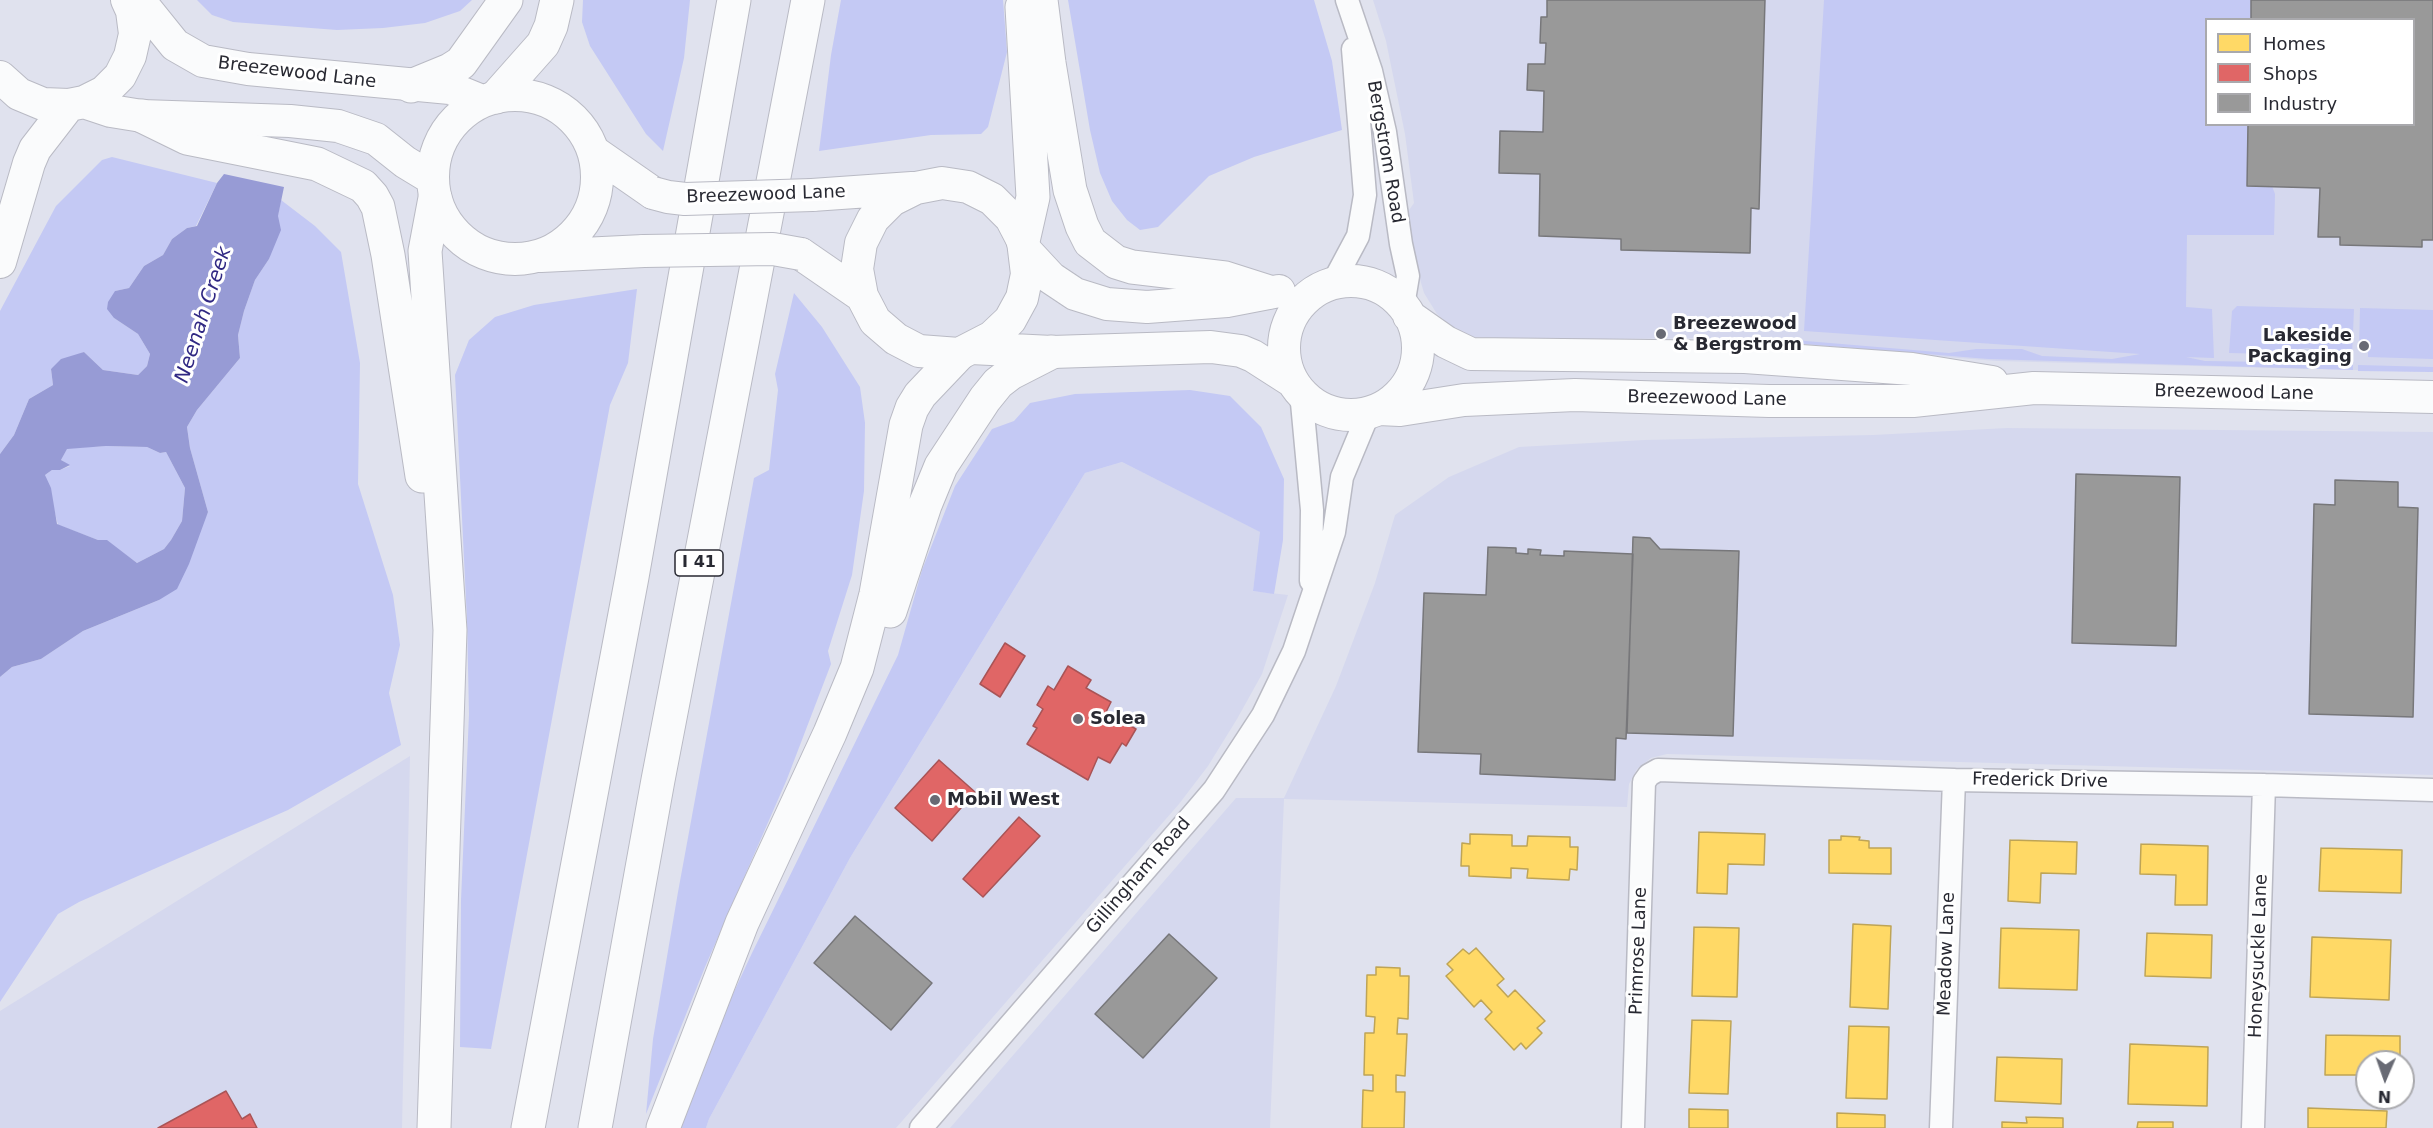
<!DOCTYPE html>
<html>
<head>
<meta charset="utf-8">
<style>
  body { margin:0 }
  #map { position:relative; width:2433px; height:1128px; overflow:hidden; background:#e0e2ee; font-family:"DejaVu Sans",sans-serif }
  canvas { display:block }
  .legend { position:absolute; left:2205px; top:18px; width:210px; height:108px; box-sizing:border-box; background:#fff; border:2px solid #a9a9ad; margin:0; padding:8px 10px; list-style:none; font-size:18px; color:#282932 }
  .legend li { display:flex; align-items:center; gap:12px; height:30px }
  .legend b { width:30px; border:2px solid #a9a9ad }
  .north { position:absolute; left:2355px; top:1050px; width:60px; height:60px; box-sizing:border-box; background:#fff; border:2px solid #a9a9ad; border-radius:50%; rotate:182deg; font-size:16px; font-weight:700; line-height:24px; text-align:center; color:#282932 }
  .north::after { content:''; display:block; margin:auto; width:21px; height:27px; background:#686a74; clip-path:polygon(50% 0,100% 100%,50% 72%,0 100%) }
</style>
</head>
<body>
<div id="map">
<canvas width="2433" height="1128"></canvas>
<ul class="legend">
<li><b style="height:16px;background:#ffd966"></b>Homes</li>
<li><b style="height:16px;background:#e06666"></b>Shops</li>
<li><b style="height:16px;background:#999"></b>Industry</li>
</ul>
<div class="north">N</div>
</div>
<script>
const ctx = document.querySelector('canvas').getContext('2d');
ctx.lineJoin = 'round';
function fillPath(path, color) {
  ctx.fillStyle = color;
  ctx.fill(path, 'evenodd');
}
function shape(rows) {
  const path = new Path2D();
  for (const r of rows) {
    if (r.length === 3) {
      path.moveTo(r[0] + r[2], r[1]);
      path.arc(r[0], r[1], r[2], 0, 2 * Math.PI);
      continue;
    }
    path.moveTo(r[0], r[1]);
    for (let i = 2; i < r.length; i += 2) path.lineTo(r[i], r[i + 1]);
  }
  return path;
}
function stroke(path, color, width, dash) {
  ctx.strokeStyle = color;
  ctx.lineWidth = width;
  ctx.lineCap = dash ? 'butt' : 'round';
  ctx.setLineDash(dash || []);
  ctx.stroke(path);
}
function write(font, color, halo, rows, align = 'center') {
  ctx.font = font + ' "DejaVu Sans",sans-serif';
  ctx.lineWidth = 6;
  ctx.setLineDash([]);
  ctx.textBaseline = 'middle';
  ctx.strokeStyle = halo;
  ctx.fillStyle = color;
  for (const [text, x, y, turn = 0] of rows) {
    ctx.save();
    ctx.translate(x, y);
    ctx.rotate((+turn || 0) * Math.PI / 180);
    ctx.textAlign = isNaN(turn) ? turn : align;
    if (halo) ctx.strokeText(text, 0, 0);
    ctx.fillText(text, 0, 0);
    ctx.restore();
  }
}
fillPath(shape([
  [1373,0,2433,0,2433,372,1997,361,1702,338,1516,340,1474,337,1453,328,1437,314,1424,293,1415,262,1407,213,1414,203,1405,134,1386,41],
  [2206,20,2414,20,2414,124,2206,124],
  [2007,428,2433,432,2433,775,1667,754,1651,758,1637,769,1629,784,1627,807,1284,799,1270,1128,950,1128,1236,798,1284,798,1336,686,1375,583,1395,515,1449,477,1519,447,1644,440,1873,435],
  [1122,462,1261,532,1253,591,1288,595,1262,674,1237,719,1208,766,1179,804,896,1128,706,1128,709,1119,850,858,1085,473],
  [410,756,402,1128,0,1128,0,1011]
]), '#d5d8ee');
fillPath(shape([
  [197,0,472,0,460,11,425,23,383,28,337,30,233,22,212,15],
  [583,0,690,0,684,58,663,151,646,134,590,46,582,22],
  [841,0,1003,0,1007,52,988,127,981,134,931,135,819,151,831,55],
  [1068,0,1314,0,1332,61,1342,130,1254,157,1209,176,1158,227,1140,230,1127,220,1112,201,1100,173,1090,130],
  [1824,0,2251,0,2251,19,2206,20,2206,124,2248,125,2247,186,2272,186,2275,194,2274,235,2187,235,2186,307,2212,309,2214,358,2186,357,2205,361,2270,362,2308,357,2344,365,2353,365,2353,370,1988,359,1792,343,1794,340,1949,353,1976,349,2022,349,2042,356,2112,359,2140,354,1804,331],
  [112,157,217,183,196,226,187,228,172,239,163,255,144,266,129,288,115,291,114,318,138,334,150,354,147,366,138,375,103,370,84,352,51,369,53,385,29,399,14,435,0,454,0,311,56,206,102,160],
  [281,200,315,226,341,252,360,363,358,484,393,595,400,645,389,693,401,745,288,810,79,902,58,914,0,1002,0,677,12,667,41,659,83,631,159,600,208,512,190,448,187,427,197,410,240,358,238,335,244,311,255,280,269,259],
  [637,289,628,363,610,405,491,1049,460,1047,461,900,469,714,467,620,455,375,469,340,495,317,534,305],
  [794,293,822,327,860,387,865,423,864,491,852,575,828,651,831,664,787,779,705,967,646,1114,653,1039,678,892,754,478,769,470,778,390,775,374],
  [2237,306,2354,309,2352,356,2307,348,2269,354,2229,353,2232,311],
  [2360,308,2433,310,2433,359,2368,357,2368,351,2359,351],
  [2358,365,2433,367,2433,372,2358,371],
  [1190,390,1230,396,1261,427,1284,479,1283,540,1274,594,1253,591,1260,532,1122,462,1085,473,850,858,709,1119,706,1128,677,1128,707,1050,752,953,898,655,922,570,955,486,992,429,1014,421,1030,403,1075,394],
  [106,446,147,447,160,453,166,452,185,488,182,521,171,540,164,549,137,563,107,541,98,540,58,525,45,475,52,470,60,470,70,466,61,460,67,448]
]), '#c4c9f4');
fillPath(shape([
  [224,174,284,187,278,216,281,230,269,259,255,280,244,311,238,335,240,358,197,410,187,427,190,448,208,512,189,564,177,589,159,600,83,631,41,659,12,667,0,677,0,454,14,435,29,399,53,385,51,369,61,359,84,352,103,370,138,375,147,366,150,354,138,334,114,318,107,309,108,302,115,291,129,288,144,266,163,255,172,239,187,228,197,226,217,183],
  [106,446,147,447,160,453,166,452,185,488,182,521,171,540,164,549,137,563,107,540,98,540,57,524,51,488,45,475,52,470,60,470,70,465,61,460,67,449]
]), '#979bd5');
const homes = shape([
  [1699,832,1765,834,1764,865,1728,864,1727,894,1697,893,1699,832],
  [1470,834,1512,835,1512,846,1527,846,1528,836,1570,837,1570,847,1578,847,1577,870,1570,869,1569,880,1527,878,1528,869,1511,868,1511,878,1469,876,1469,866,1461,866,1462,843,1470,844,1470,834],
  [1841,836,1860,837,1859,840,1869,841,1869,848,1891,848,1891,874,1829,873,1829,840,1841,840,1841,836],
  [2010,840,2077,842,2076,874,2041,873,2040,903,2008,901,2010,840],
  [2141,844,2208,846,2207,905,2175,905,2176,875,2140,874,2141,844],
  [2321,848,2402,850,2401,893,2319,891,2321,848],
  [1853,924,1891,926,1888,1009,1850,1007,1853,924],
  [1694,927,1739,928,1737,997,1692,996,1694,927],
  [2001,928,2079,930,2077,990,1999,988,2001,928],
  [2147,933,2212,935,2211,978,2145,976,2147,933],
  [2312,937,2391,940,2389,1000,2310,997,2312,937],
  [1476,948,1504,979,1497,985,1508,997,1515,990,1545,1021,1537,1028,1542,1033,1526,1049,1521,1043,1514,1050,1485,1019,1492,1012,1481,1000,1474,1007,1446,976,1453,970,1447,964,1463,949,1469,954,1476,948],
  [1376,967,1400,968,1400,976,1409,976,1408,1019,1398,1018,1397,1034,1407,1034,1405,1076,1396,1075,1396,1092,1405,1092,1404,1128,1362,1128,1363,1090,1373,1091,1373,1075,1364,1075,1365,1033,1374,1033,1375,1017,1366,1016,1367,975,1376,975,1376,967],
  [1692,1020,1731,1021,1728,1094,1689,1093,1692,1020],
  [1849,1026,1889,1027,1887,1099,1846,1098,1849,1026],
  [2326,1035,2400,1036,2400,1062,2367,1062,2367,1075,2325,1075,2326,1035],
  [2130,1044,2208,1047,2207,1106,2128,1104,2130,1044],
  [1997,1057,2062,1059,2061,1104,1995,1101,1997,1057],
  [2308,1108,2387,1111,2386,1128,2308,1128,2308,1108],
  [1689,1109,1728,1110,1728,1128,1689,1128,1689,1109],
  [1837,1113,1885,1115,1885,1128,1837,1128,1837,1113],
  [2026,1117,2063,1118,2063,1128,2002,1128,2002,1122,2027,1123,2026,1117],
  [2138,1122,2173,1122,2173,1128,2137,1128,2138,1122]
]);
fillPath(homes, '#ffd966');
stroke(homes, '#bea456', 1.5);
const shops = shape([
  [1005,643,1025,656,1000,697,980,684,1005,643],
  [1068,666,1091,680,1086,688,1111,702,1106,712,1136,729,1126,746,1122,743,1110,763,1098,757,1088,780,1027,744,1037,728,1033,726,1043,709,1037,705,1048,686,1054,690,1068,666],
  [939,760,975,792,932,841,895,808,939,760],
  [1019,817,1040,836,983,897,963,879,1019,817],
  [226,1091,242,1119,250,1114,257,1128,158,1128,226,1091]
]);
fillPath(shops, '#e06666');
stroke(shops, '#a95456', 1.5);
const industry = shape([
  [1547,0,1765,0,1759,209,1751,208,1750,253,1621,250,1621,239,1539,236,1540,174,1499,173,1500,131,1543,132,1544,91,1527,90,1528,64,1545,64,1546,43,1540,43,1541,17,1547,17,1547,0],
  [2251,0,2433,0,2433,240,2422,240,2422,247,2340,245,2340,237,2318,237,2320,188,2247,186,2248,124,2414,124,2414,20,2251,20,2251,0],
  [2359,343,2368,344,2368,348,2359,348,2359,343],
  [2076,474,2180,477,2176,646,2072,643,2076,474],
  [2335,480,2398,482,2398,507,2418,508,2413,717,2309,714,2314,504,2335,505,2335,480],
  [1633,537,1650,538,1660,549,1739,551,1733,736,1627,733,1633,537],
  [1488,547,1516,548,1516,553,1528,554,1528,549,1541,550,1540,555,1564,556,1564,551,1633,554,1626,739,1616,738,1615,780,1480,774,1481,754,1418,752,1424,593,1486,595,1488,547],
  [855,916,932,983,891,1030,814,963,855,916],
  [1169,934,1217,978,1143,1058,1095,1014,1169,934]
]);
fillPath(industry, '#999');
stroke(industry, '#77777a', 1.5);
const street = shape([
  [1347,0,1371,71,1385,132,1401,244,1408,276,1403,306],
  [1334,281,1358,236,1365,195,1353,49],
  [1301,392,1312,510,1311,581],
  [921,1128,1196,811,1214,790,1263,715,1294,651,1334,532,1342,477,1369,412],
  [1633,1128,1644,782,1649,775,1658,770,1954,780,2264,785,2433,790],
  [1941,1128,1954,780],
  [2253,1128,2264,785]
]);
const secondary = shape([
  [135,0,146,9,175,45,203,61,248,69,450,88,482,101],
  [0,77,19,94,43,104,69,105,84,102,104,92,120,76,130,56,135,34,132,11,127,0],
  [515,177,82],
  [84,102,111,111,142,116,290,121,338,126,376,139,405,162,433,179],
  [594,152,653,193],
  [812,195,912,188],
  [1025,250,1051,278,1075,294,1107,304,1147,307,1227,301,1279,291],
  [801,254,862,296,875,321,896,339,919,351,959,354,992,337,1010,320,1022,298,1027,274,1023,241,1011,218,992,199,968,187,942,183,916,188,892,200,873,219,861,243,857,269,862,296],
  [541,256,644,251],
  [0,262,29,163,35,149,69,105],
  [1351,348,67],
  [1409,316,1446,342,1471,354,1745,357,1912,369,1992,382],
  [971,348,1052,352,1211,347,1241,351,1253,356,1292,381],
  [1379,409,1400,410,1464,400,1575,395,1769,401,1913,401,2034,388,2433,397]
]);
const highway = shape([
  [1041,0,1049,63,1070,190,1082,226,1090,242,1116,262,1132,267,1225,278,1269,292],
  [1022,7,1033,197,1023,241],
  [411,86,450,70,461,63,506,0],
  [496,97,543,44,551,26,557,0],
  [142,116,187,138,317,164,363,186,372,196,378,207,388,255,422,476],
  [890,611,925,505,941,466,985,399,998,383,1011,373,1052,352],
  [434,1128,450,630,425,251,435,198],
  [528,1128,632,577,734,0],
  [595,1128,658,780,808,0],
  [663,1128,742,923,830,733,857,668,876,594,906,425,912,408,920,395,959,354]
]);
stroke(street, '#b9bac4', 25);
stroke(secondary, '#b9bac4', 34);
stroke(highway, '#b9bac4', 35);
stroke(street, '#fafbfc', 22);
stroke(secondary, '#fafbfc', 32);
stroke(highway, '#fafbfc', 33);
const secondaryBridge = shape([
  [653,193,668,197,685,199,812,195],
  [644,251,773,249,801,254]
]);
stroke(secondaryBridge, '#b9bac4', 34, []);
stroke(secondaryBridge, '#fafbfc', 32);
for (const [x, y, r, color] of [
  [1661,334,6,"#686a74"],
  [2364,346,6,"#686a74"],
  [1078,719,6,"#686a74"],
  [935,800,6,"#686a74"]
]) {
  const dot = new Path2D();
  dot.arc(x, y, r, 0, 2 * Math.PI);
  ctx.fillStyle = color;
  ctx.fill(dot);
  stroke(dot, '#fff', 2);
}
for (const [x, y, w] of [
  [699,563,48]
]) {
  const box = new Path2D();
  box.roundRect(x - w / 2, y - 13, w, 26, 4.5);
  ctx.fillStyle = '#fff';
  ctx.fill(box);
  stroke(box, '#282932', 1.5);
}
write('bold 16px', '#282932', null, [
  ["I 41",699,563]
]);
write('18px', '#282932', '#fff', [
  ["Breezewood Lane",297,73,7],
  ["Bergstrom Road",1385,152,80],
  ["Breezewood Lane",766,195,-2],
  ["Breezewood Lane",2234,393,1],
  ["Breezewood Lane",1707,399,1],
  ["Frederick Drive",2040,781,1],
  ["Gillingham Road",1139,876,-49],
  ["Primrose Lane",1639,951,-88],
  ["Meadow Lane",1947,954,-88],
  ["Honeysuckle Lane",2259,956,-88]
]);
write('bold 18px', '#282932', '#fff', [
  ["Breezewood",1673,324],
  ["& Bergstrom",1673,345],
  ["Lakeside",2352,336,"right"],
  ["Packaging",2352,357,"right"],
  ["Solea",1090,719],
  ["Mobil West",947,800]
], 'left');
write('italic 20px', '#302883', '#fff', [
  ["Neenah Creek",204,315,-72]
]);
</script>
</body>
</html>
